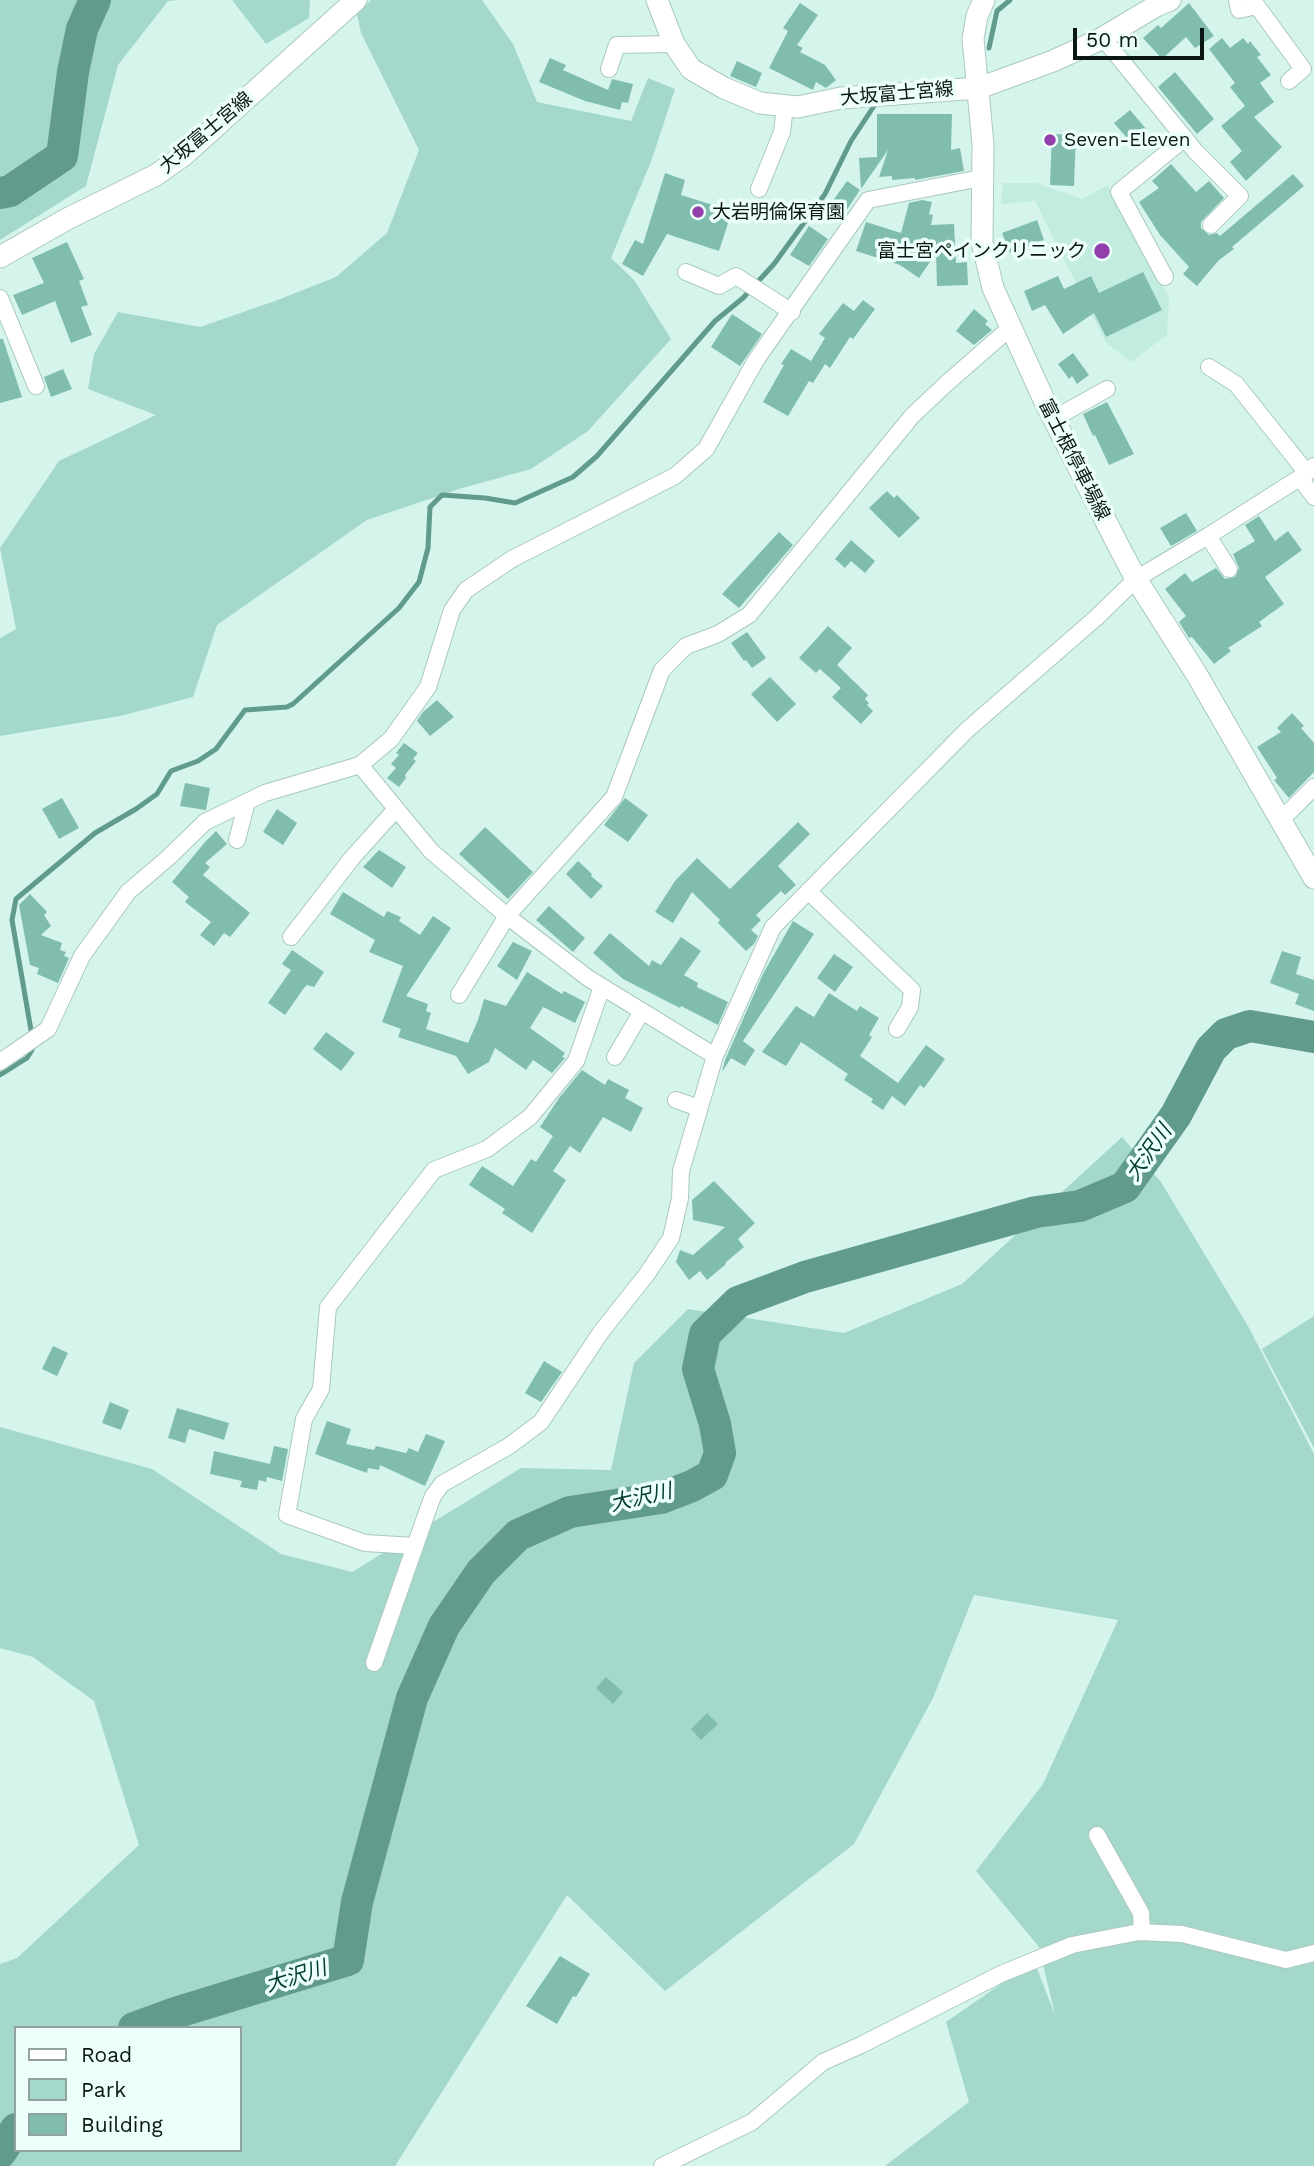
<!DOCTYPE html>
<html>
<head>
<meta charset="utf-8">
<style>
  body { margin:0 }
  #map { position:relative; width:1314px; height:2166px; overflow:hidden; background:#d5f5ec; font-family:"Work Sans",sans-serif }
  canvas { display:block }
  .legend { position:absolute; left:14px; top:2026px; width:228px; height:126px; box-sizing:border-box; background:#ecfffa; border:2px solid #92a29e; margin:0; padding:9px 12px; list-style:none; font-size:21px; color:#0b1714 }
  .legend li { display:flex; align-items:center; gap:14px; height:35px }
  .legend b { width:35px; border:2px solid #92a29e }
  .scale { position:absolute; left:1073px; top:28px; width:131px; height:32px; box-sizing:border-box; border:4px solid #0b1714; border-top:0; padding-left:9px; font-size:21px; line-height:24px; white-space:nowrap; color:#0b1714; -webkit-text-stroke:5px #ecfffa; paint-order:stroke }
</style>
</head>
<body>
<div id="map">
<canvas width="1314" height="2166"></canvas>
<ul class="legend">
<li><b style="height:9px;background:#fff"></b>Road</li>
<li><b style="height:19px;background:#a4d8cb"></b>Park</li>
<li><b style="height:19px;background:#81bdaf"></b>Building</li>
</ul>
<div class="scale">50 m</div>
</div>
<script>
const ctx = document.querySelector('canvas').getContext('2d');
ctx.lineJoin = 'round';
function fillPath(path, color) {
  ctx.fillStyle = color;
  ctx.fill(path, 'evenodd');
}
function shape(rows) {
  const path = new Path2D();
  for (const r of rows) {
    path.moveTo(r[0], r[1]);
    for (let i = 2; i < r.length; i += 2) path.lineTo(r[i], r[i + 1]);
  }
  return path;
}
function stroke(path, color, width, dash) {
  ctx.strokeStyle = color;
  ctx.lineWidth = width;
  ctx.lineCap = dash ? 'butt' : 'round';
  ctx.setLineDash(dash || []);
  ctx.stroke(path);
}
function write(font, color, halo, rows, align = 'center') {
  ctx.font = font + ' "Work Sans","Noto Sans JP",sans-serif';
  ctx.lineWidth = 7;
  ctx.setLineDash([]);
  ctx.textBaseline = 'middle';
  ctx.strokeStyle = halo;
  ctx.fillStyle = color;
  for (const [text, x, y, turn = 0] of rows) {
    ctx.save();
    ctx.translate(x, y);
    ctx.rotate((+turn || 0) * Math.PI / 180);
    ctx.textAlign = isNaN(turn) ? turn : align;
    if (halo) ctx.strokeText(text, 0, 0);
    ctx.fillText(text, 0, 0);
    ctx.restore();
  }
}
fillPath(shape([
  [1003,183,1036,183,1082,199,1108,185,1169,298,1167,335,1131,362,1106,343,1035,201,1001,204]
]), '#c3ece1');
fillPath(shape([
  [0,0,181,0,168,1,118,65,86,186,0,240],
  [232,0,310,0,309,18,266,44],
  [371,0,482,0,513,44,537,102,631,121,648,78,675,89,652,159,611,258,634,280,671,339,588,431,531,469,459,489,367,520,217,625,193,697,120,716,0,736,0,638,16,629,0,548,59,461,156,415,88,389,94,354,118,312,200,327,275,301,336,277,387,233,419,150,361,33,357,14],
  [1122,1137,1161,1182,1248,1326,1314,1454,1314,2166,885,2166,969,2102,946,2022,1034,1961,1055,2015,1039,1947,976,1871,1043,1784,1118,1620,974,1595,933,1698,854,1844,665,1991,567,1895,395,2166,0,2166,0,1964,17,1958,139,1845,94,1701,33,1657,0,1648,0,1427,152,1469,281,1554,352,1572,521,1468,611,1470,634,1363,688,1309,844,1333,962,1284],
  [16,2028,240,2028,240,2150,16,2150],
  [1314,1316,1314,1448,1262,1349]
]), '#a4d8cb');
stroke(shape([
  [989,48,997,11,1010,0],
  [32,1036,12,920,16,899,95,833,136,809,157,794,171,771,198,761,216,749,245,710,287,707,293,704,399,608,419,582,428,548,430,507,442,495,485,498,515,503,573,477,597,456,715,321,743,298,774,264,825,194,851,141,874,106],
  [0,1075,27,1058,32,1050,32,1046]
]), '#609b8e', 5);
stroke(shape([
  [0,193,10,191,62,156,73,72,82,29,95,0],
  [134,2028,175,2013,348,1960,357,1902,412,1698,444,1626,481,1572,518,1535,570,1512,661,1498,692,1486,712,1475,720,1453,715,1424,698,1369,705,1334,738,1302,805,1277,1036,1212,1080,1206,1125,1187,1176,1115,1211,1049,1226,1034,1250,1026,1314,1037],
  [0,2153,16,2129]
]), '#609b8e', 32);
fillPath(shape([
  [800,3,818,15,797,45,803,48,800,52,825,65,836,80,826,88,816,82,813,90,769,68,788,31,783,28],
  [1189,3,1214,36,1195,48,1186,37,1162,59,1143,38,1158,25,1161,28],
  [1222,38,1230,48,1243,38,1248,44,1250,41,1261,55,1257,57,1271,75,1260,83,1274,102,1254,117,1282,147,1246,181,1230,162,1242,151,1221,126,1245,106,1230,87,1235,83,1209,49],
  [550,58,566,65,563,70,608,90,612,79,633,84,628,103,622,102,620,110,585,101,539,82],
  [737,61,762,73,756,87,730,76],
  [1175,72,1214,119,1197,134,1158,87],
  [1130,110,1147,130,1134,142,1129,136,1127,138,1114,123],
  [877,114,952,114,951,150,960,148,964,171,915,180,915,178,892,180,892,176,879,177,888,150,861,189,859,158,877,157],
  [1052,134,1076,135,1074,186,1050,185],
  [1171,164,1196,192,1209,181,1224,198,1201,222,1201,228,1209,235,1217,233,1220,236,1293,174,1304,186,1232,247,1234,249,1219,260,1197,286,1183,274,1189,267,1160,235,1139,202,1159,188,1152,181],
  [665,173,685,180,681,195,732,211,719,251,667,234,643,276,622,264,635,240,643,244],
  [847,181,860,190,844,214,830,205],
  [922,200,932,202,929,214,933,215,931,225,954,224,956,263,967,262,968,285,937,286,936,253,919,278,900,265,856,251,866,222,901,233,909,203],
  [1037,220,1044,240,1010,253,1002,233],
  [809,226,828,239,809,266,790,255],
  [67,242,84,279,79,281,88,305,81,307,92,335,71,343,55,301,22,315,13,295,44,283,32,258],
  [1143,272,1162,310,1106,337,1094,313,1063,334,1045,305,1032,311,1024,291,1058,276,1064,289,1091,276,1099,293],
  [863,300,875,309,853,339,850,337,830,368,825,364,813,383,809,381,788,416,763,402,784,365,781,364,791,349,811,361,825,338,819,334,843,303,854,311],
  [974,309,988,321,985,324,992,330,974,345,956,331],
  [732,314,762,334,740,366,711,347],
  [0,339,3,339,22,397,0,403],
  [1073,353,1089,375,1077,384,1072,376,1069,379,1058,364],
  [63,369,72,389,51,397,44,377],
  [1107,402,1134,454,1109,465,1095,435,1093,436,1083,414],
  [887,491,894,498,897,495,920,518,899,538,869,508],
  [1186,513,1197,531,1171,546,1160,528],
  [1259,516,1275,541,1288,531,1302,550,1265,577,1284,604,1259,622,1262,626,1228,648,1231,651,1214,664,1192,637,1189,638,1179,622,1186,616,1165,589,1185,573,1192,582,1216,568,1225,579,1235,577,1239,568,1233,554,1255,541,1245,525],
  [779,532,793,545,739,608,722,594],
  [851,540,875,561,865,573,851,561,845,568,835,559],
  [828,626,852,648,837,665,868,695,865,699,869,703,867,705,873,711,861,724,832,697,841,688,820,669,816,673,799,658],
  [747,632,766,658,752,668,746,660,744,661,731,643],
  [770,677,796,704,777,722,751,694],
  [437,700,454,717,430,736,417,721,423,712],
  [1292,713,1304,726,1301,728,1314,743,1314,772,1289,798,1274,780,1277,778,1257,747,1281,732,1277,728],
  [404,743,418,753,413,759,416,761,405,775,406,778,399,787,387,778,396,768,391,764,399,755,396,753],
  [185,783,210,788,206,810,180,806],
  [62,798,79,828,59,839,42,809],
  [625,798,648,815,628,842,604,825],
  [277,809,297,823,283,845,263,832],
  [798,822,810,834,778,866,796,885,785,895,781,891,756,915,761,920,751,930,758,936,754,944,746,951,718,923,720,920,692,892,673,923,655,912,675,881,697,858,730,889],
  [485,827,533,872,508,899,459,854],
  [216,831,227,844,205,863,210,867,203,875,250,913,230,937,224,933,214,946,200,935,211,922,185,902,189,897,172,882,205,842],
  [379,850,406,867,392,888,363,867],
  [578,861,592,874,591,876,603,886,591,899,566,874],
  [343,892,384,917,387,911,401,917,399,921,420,935,433,916,451,928,406,996,428,1004,426,1011,431,1013,426,1029,468,1043,478,1020,484,999,506,1006,527,972,562,994,564,991,585,1002,575,1023,543,1007,530,1028,565,1053,562,1057,565,1058,552,1073,533,1060,526,1070,495,1048,489,1062,468,1074,456,1056,398,1037,401,1029,382,1022,403,966,369,952,375,940,330,914],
  [30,894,47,912,44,915,51,926,41,935,62,943,60,950,66,952,64,956,69,958,58,983,37,974,39,968,30,965,19,905],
  [549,906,585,938,573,952,536,920],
  [793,921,814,934,743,1041,755,1050,745,1066,731,1058,722,1072,725,1060,763,974],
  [610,933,649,966,652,960,661,965,681,937,701,951,684,975,698,983,697,987,728,1002,718,1025,681,1006,680,1008,623,979,593,953],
  [513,942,532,951,517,980,497,966],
  [292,950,324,972,314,987,307,985,304,988,285,1015,268,1003,291,970,282,964],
  [1282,951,1301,957,1296,974,1314,980,1314,1011,1295,1004,1299,994,1270,983],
  [834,954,853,967,835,992,817,978],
  [829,993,857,1011,860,1006,879,1018,869,1035,872,1037,860,1056,898,1083,926,1045,945,1059,924,1088,920,1085,905,1106,892,1096,883,1110,871,1102,873,1099,844,1080,848,1074,801,1042,786,1066,762,1052,796,1006,814,1017],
  [326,1032,355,1053,341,1071,313,1049],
  [582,1070,605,1085,608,1079,629,1090,625,1098,643,1108,631,1132,603,1117,580,1153,570,1146,553,1171,566,1180,532,1233,502,1213,505,1209,469,1185,482,1166,513,1186,531,1159,536,1162,553,1136,540,1127,559,1098],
  [714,1181,755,1223,738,1239,744,1247,725,1263,726,1264,707,1280,700,1271,689,1280,676,1262,680,1250,693,1255,725,1227,693,1220,692,1200],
  [53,1346,68,1353,57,1376,42,1369],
  [544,1361,562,1372,541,1402,525,1393],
  [110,1402,129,1410,121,1430,102,1423],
  [177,1408,229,1423,224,1440,189,1429,185,1443,168,1438],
  [327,1421,351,1429,346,1444,374,1450,376,1446,406,1453,409,1448,418,1452,426,1434,445,1441,425,1486,380,1465,379,1470,368,1468,367,1473,315,1454],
  [274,1446,288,1449,282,1481,267,1477,266,1482,259,1480,257,1490,240,1487,242,1481,210,1474,214,1451,270,1464],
  [606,1677,623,1692,613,1704,596,1688],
  [707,1713,718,1724,701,1740,691,1729],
  [560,1956,590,1974,576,1997,573,1996,557,2024,526,2006]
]), '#81bdaf');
const street = shape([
  [1237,0,1239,10,1257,6,1303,69,1289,81],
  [1103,38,1196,152,1240,196,1211,225],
  [609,69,617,45,674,44],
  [759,189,782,132,785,106],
  [686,272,719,286,736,276,792,312],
  [1165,277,1119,192,1185,138],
  [0,298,36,386],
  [1209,367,1236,384,1307,473],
  [1053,419,1107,389],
  [1300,478,1314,497],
  [1208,536,1229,569],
  [360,765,431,851,507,916,588,978,715,1056],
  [1280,821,1314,787],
  [237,840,247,802],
  [808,891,912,990,910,1007,897,1029],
  [291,937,352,858,396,809],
  [459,995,507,916,614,797,662,670,686,646,718,634,749,615,912,416,947,383,1010,328],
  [615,1057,642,1011],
  [0,1062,48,1029,82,956,128,892,169,857,205,822,265,793,360,765,391,739,428,687,452,610,466,590,512,559,675,476,706,449,756,360,868,200,981,178],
  [676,1100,699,1108],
  [415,1546,365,1543,287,1515,304,1419,321,1389,328,1307,434,1170,487,1149,530,1117,576,1061,602,987],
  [374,1663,426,1515,433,1496,442,1484,509,1446,541,1422,601,1332,647,1274,671,1238,680,1198,681,1171,715,1056,773,927,967,730,1097,617,1136,579,1208,536,1304,475,1314,466],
  [1097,1835,1141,1913,1142,1932],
  [662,2166,752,2122,823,2062,861,2045,1001,1974,1072,1945,1139,1932,1182,1934,1286,1960,1314,1953]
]);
const secondary = shape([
  [657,0,674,44,691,69,724,88,760,103,798,107,841,98,979,88,1053,61,1099,40,1156,6,1170,0],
  [984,0,977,16,973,39,983,144,982,242,993,288,1045,402,1118,545,1136,579,1197,675,1314,878],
  [0,257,67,219,156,175,184,155,356,0]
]);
stroke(street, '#a9c8c0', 18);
stroke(secondary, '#a9c8c0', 23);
stroke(street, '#fff', 16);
stroke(secondary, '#fff', 21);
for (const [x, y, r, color] of [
  [1050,140,7,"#923eac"],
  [698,212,7,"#923eac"],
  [1102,251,9,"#923eac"]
]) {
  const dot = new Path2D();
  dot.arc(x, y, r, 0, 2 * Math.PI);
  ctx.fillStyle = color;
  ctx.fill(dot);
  stroke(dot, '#ecfffa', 2.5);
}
write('19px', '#0b1714', '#ecfffa', [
  ["大坂富士宮線",897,94,-5],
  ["大坂富士宮線",206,133,-40],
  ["富士根停車場線",1074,460,63]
]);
write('19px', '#0b1714', '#ecfffa', [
  ["Seven-Eleven",1064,140],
  ["大岩明倫保育園",712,212],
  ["富士宮ペインクリニック",1086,251,"right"]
], 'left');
write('italic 21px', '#053d34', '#ecfffa', [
  ["大沢川",1149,1153,-55],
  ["大沢川",641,1498,-13],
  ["大沢川",296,1977,-17]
]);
</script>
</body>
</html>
